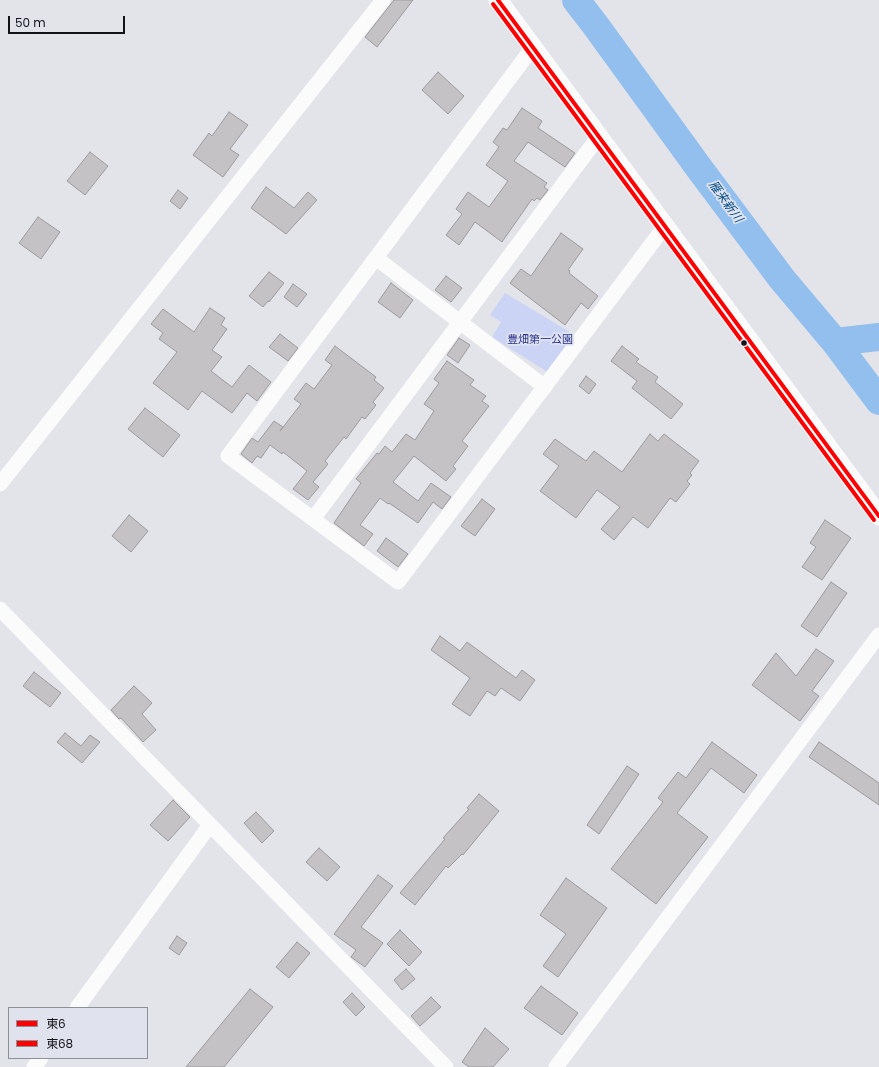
<!DOCTYPE html>
<html>
<head>
<meta charset="utf-8">
<style>
  body { margin:0 }
  #map { position:relative; width:879px; height:1067px; overflow:hidden; background:#e3e4ea; font-family:Poppins,"Noto Sans JP",sans-serif }
  canvas { display:block }
  .legend { position:absolute; left:8px; top:1007px; width:140px; height:52px; box-sizing:border-box; background:#e0e3ed; border:1px solid #8e9097; margin:0; padding:5px 7px; list-style:none; font-size:12px; color:#121317 }
  .legend li { display:flex; align-items:center; gap:8px; height:20px }
  .legend b { width:20px; border:1px solid #8e9097 }
  .scale { position:absolute; left:8px; top:16px; width:117px; height:18px; box-sizing:border-box; border:2px solid #121317; border-top:0; padding-left:5px; font-size:12px; line-height:14px; white-space:nowrap; color:#121317; -webkit-text-stroke:3px #e0e3ed; paint-order:stroke }
</style>
</head>
<body>
<div id="map">
<canvas width="879" height="1067"></canvas>
<ul class="legend">
<li><b style="height:5px;background:#f00"></b>東6</li>
<li><b style="height:5px;background:#f00"></b>東68</li>
</ul>
<div class="scale">50 m</div>
</div>
<script>
const ctx = document.querySelector('canvas').getContext('2d');
ctx.lineJoin = 'round';
function fillPath(path, color) {
  ctx.fillStyle = color;
  ctx.fill(path, 'evenodd');
}
function shape(rows) {
  const path = new Path2D();
  for (const r of rows) {
    path.moveTo(r[0], r[1]);
    for (let i = 2; i < r.length; i += 2) path.lineTo(r[i], r[i + 1]);
  }
  return path;
}
function stroke(path, color, width, dash) {
  ctx.strokeStyle = color;
  ctx.lineWidth = width;
  ctx.lineCap = dash ? 'butt' : 'round';
  ctx.setLineDash(dash || []);
  ctx.stroke(path);
}
function write(font, color, halo, rows, align = 'center') {
  ctx.font = font + ' Poppins,"Noto Sans JP",sans-serif';
  ctx.lineWidth = 3.5;
  ctx.setLineDash([]);
  ctx.textBaseline = 'middle';
  ctx.strokeStyle = halo;
  ctx.fillStyle = color;
  for (const [text, x, y, turn = 0] of rows) {
    ctx.save();
    ctx.translate(x, y);
    ctx.rotate((+turn || 0) * Math.PI / 180);
    ctx.textAlign = isNaN(turn) ? turn : align;
    if (halo) ctx.strokeText(text, 0, 0);
    ctx.fillText(text, 0, 0);
    ctx.restore();
  }
}
fillPath(shape([
  [505,293,575,335,549,373,492,337,501,322,490,315]
]), '#cbd4f5');
stroke(shape([
  [576,0,596,26,699,168,782,279,835,342,879,401],
  [835,342,879,337]
]), '#92bfed', 28);
const building = shape([
  [394,0,413,0,377,47,365,37,394,0],
  [438,72,464,96,448,114,422,90,438,72],
  [522,108,542,121,538,128,575,153,565,167,528,142,514,161,547,183,544,187,548,190,540,200,537,198,534,201,532,199,502,242,475,222,459,245,446,235,462,214,456,209,468,192,489,207,508,181,486,165,499,147,493,142,503,128,507,130,522,108],
  [229,112,248,125,230,149,239,155,223,177,193,155,209,133,212,136,229,112],
  [90,152,108,166,85,195,67,181,90,152],
  [266,187,294,208,308,192,317,200,286,234,251,208,266,187],
  [178,190,188,198,180,209,170,201,178,190],
  [38,217,60,232,41,259,19,243,38,217],
  [561,233,583,249,568,270,570,271,569,273,598,296,588,309,581,303,565,325,510,283,521,269,531,276,561,233],
  [269,272,284,283,269,302,268,301,263,307,249,296,269,272],
  [446,276,462,288,451,302,435,290,446,276],
  [391,283,413,300,400,318,378,302,391,283],
  [293,284,307,294,297,307,284,297,293,284],
  [210,308,225,318,221,325,227,329,212,350,222,357,211,371,232,387,249,365,271,382,257,401,247,393,232,413,202,391,188,410,153,383,177,352,159,339,163,333,151,324,163,309,194,332,210,308],
  [280,334,298,348,288,361,269,347,280,334],
  [459,338,470,345,458,363,447,355,459,338],
  [335,346,376,377,374,380,384,388,373,402,376,405,365,419,362,417,346,439,344,437,325,461,328,464,313,482,319,487,308,500,293,489,307,471,283,452,282,454,270,445,261,458,257,456,252,463,241,454,252,438,258,442,274,421,283,427,280,431,301,404,294,399,306,383,314,389,332,365,325,360,335,346],
  [622,346,639,359,636,362,658,377,655,382,683,404,671,419,632,388,637,381,611,361,622,346],
  [447,361,474,380,470,385,486,396,482,401,489,406,462,441,468,446,453,466,456,469,446,481,414,456,393,482,418,501,431,483,451,497,442,509,433,502,418,523,389,503,388,504,380,498,360,525,373,534,364,546,334,523,361,483,356,479,377,453,379,454,385,446,392,452,406,434,415,440,434,411,424,404,439,383,434,379,447,361],
  [586,376,596,384,589,394,579,386,586,376],
  [145,408,180,435,163,457,128,429,145,408],
  [650,434,658,441,664,434,699,461,690,473,692,475,687,481,690,484,676,502,670,498,648,528,633,517,614,540,601,529,620,507,597,490,576,518,540,491,559,466,543,454,555,439,586,461,594,451,622,472,650,434],
  [482,499,495,509,475,536,461,526,482,499],
  [129,515,148,531,131,552,112,536,129,515],
  [825,520,851,538,822,580,802,567,816,547,810,543,825,520],
  [386,538,408,554,398,567,377,551,386,538],
  [831,582,847,593,817,637,801,626,831,582],
  [440,636,460,651,467,642,516,678,522,670,535,680,520,701,501,688,495,696,487,691,470,716,452,704,470,678,431,650,440,636],
  [816,649,834,661,812,691,819,696,800,721,752,685,776,653,796,676,816,649],
  [34,672,61,693,50,707,23,686,34,672],
  [134,686,152,703,142,714,156,730,143,742,121,718,119,719,111,710,134,686],
  [65,733,81,746,90,735,100,742,82,763,57,742,65,733],
  [712,742,757,775,744,793,711,768,677,813,708,837,656,904,611,869,663,802,658,798,678,772,686,778,712,742],
  [819,742,879,783,879,805,809,757,819,742],
  [627,766,639,774,599,834,587,825,627,766],
  [479,794,499,811,463,855,462,854,448,868,446,866,415,905,400,893,445,839,443,838,469,809,467,808,479,794],
  [173,800,190,817,168,841,150,825,173,800],
  [256,812,274,831,262,843,244,823,256,812],
  [319,848,340,867,327,881,306,862,319,848],
  [378,875,393,886,361,927,383,943,365,967,351,957,356,950,334,934,378,875],
  [566,878,607,908,558,977,543,966,566,934,540,915,566,878],
  [400,930,422,952,409,966,387,944,400,930],
  [177,936,187,943,179,955,169,948,177,936],
  [297,942,310,953,289,978,276,967,297,942],
  [406,969,415,979,402,990,394,980,406,969],
  [541,986,578,1013,562,1035,524,1008,541,986],
  [250,989,273,1007,224,1067,186,1067,250,989],
  [352,993,365,1007,356,1016,343,1002,352,993],
  [431,997,441,1007,420,1026,411,1016,431,997],
  [485,1028,509,1049,493,1067,469,1067,462,1062,485,1028]
]);
fillPath(building, '#c4c2c4');
stroke(building, '#9c9a9c', 1);
stroke(shape([
  [533,47,228,456,398,582,665,226],
  [376,258,545,387],
  [0,484,383,0],
  [313,519,599,136],
  [0,609,446,1067],
  [77,1008,210,825],
  [34,1067,41,1058],
  [556,1067,879,635]
]), '#fbfbfc', 15);
stroke(shape([
  [498,0,879,516]
]), '#fbfbfc', 19);
stroke(shape([
  [498,0,879,516]
]), '#f00', 4);
stroke(shape([
  [493,4,874,520]
]), '#f00', 4);
for (const [x, y, r, color] of [
  [744,343,3.5,"#121317"]
]) {
  const dot = new Path2D();
  dot.arc(x, y, r, 0, 2 * Math.PI);
  ctx.fillStyle = color;
  ctx.fill(dot);
  stroke(dot, '#e0e3ed', 1.5);
}
write('11px', '#2d378e', '#e0e3ed', [
  ["豊畑第一公園",540,340]
]);
write('italic 12px', '#044e86', '#e0e3ed', [
  ["雁来新川",725,202,54]
]);
</script>
</body>
</html>
